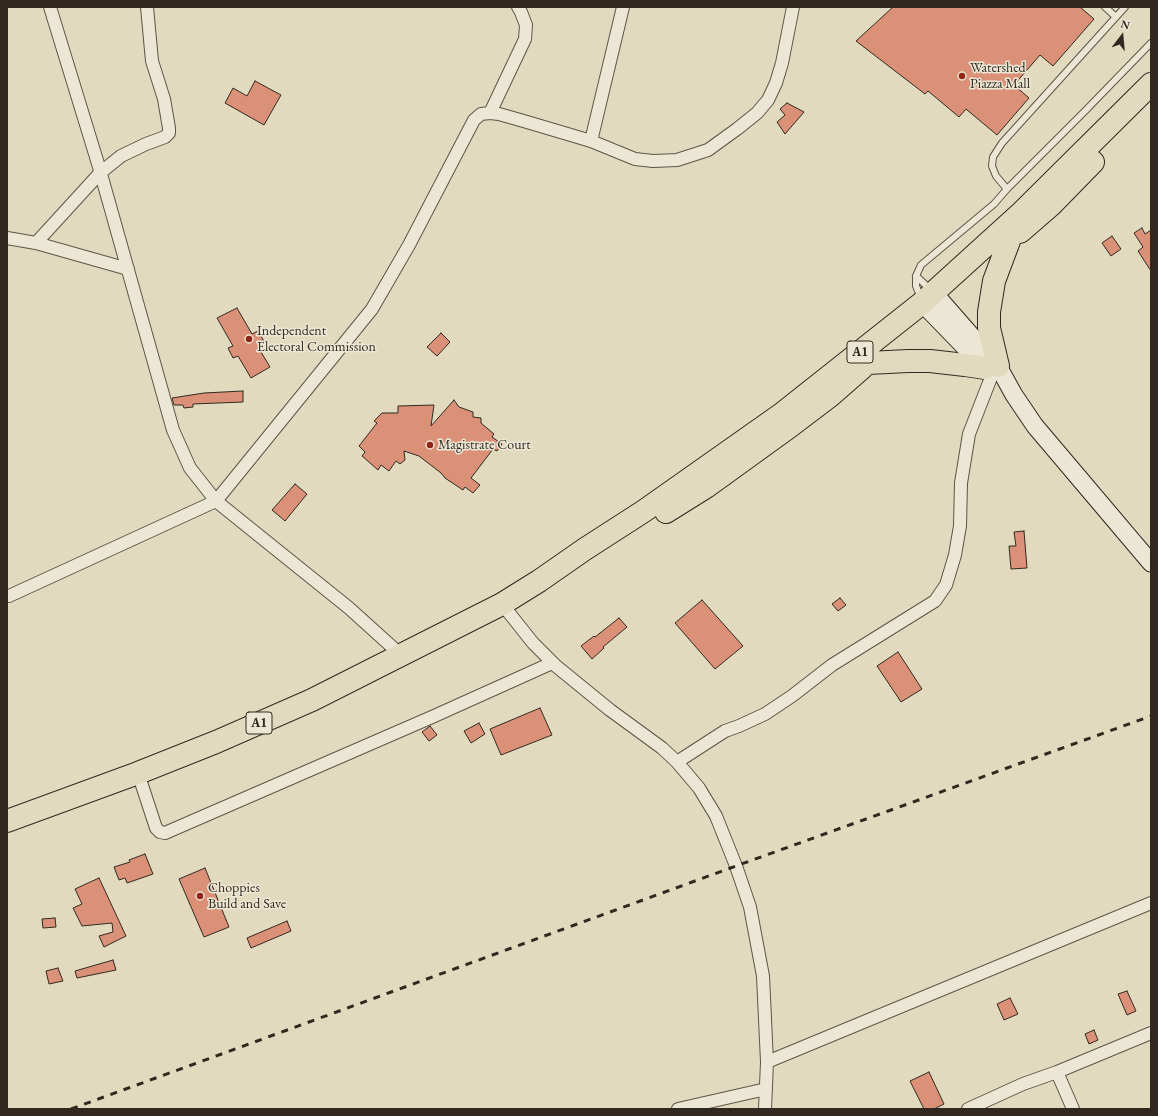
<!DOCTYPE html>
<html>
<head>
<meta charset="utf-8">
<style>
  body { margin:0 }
  #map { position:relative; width:1158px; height:1116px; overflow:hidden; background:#e2dabe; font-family:"EB Garamond",serif }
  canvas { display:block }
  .frame { position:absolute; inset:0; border:8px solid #312920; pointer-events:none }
  .north { position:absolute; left:1102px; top:16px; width:40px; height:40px; -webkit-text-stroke:3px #ece7d5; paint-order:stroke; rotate:16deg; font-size:11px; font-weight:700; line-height:16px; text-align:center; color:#312920 }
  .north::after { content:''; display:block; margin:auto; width:14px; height:18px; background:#312920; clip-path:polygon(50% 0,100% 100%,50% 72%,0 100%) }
</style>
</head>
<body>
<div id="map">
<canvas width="1158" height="1116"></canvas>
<div class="frame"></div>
<div class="north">N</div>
</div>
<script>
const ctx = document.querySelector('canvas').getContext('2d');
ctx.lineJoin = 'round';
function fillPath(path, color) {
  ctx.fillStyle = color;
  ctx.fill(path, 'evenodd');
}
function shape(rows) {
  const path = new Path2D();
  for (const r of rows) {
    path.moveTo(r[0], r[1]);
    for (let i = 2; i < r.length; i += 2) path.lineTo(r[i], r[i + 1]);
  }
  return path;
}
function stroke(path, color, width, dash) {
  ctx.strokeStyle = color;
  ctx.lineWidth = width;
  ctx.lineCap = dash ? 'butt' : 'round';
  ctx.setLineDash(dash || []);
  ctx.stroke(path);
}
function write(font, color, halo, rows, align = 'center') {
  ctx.font = font + ' "EB Garamond",serif';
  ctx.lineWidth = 3;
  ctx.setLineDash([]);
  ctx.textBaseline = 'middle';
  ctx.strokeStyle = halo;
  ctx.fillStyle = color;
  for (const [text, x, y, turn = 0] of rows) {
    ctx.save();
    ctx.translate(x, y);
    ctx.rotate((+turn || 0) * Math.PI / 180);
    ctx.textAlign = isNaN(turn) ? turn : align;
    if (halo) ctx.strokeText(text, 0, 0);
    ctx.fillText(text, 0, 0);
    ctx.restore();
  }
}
const building = shape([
  [893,7,1080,7,1094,19,1053,66,1040,55,1014,85,1029,98,997,135,966,109,959,117,928,91,925,94,856,41,893,7],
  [255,81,281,95,264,125,225,103,233,88,247,96,255,81],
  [787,103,804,112,785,134,777,122,785,115,780,109,787,103],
  [1142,228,1145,234,1151,230,1151,271,1138,251,1143,247,1134,233,1142,228],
  [1112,236,1121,249,1111,256,1102,243,1112,236],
  [237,308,252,334,258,331,265,343,258,347,270,367,251,378,238,356,233,358,228,348,233,346,217,318,237,308],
  [441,333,450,342,437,356,427,347,441,333],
  [243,391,243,402,193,404,193,407,184,408,183,405,174,405,172,398,204,393,243,391],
  [454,400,459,407,473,412,473,417,481,418,481,423,494,434,492,437,502,444,497,451,493,449,471,478,480,485,473,493,465,487,463,490,445,478,441,473,419,456,404,451,405,460,400,464,396,461,389,471,381,465,378,470,362,456,365,452,359,446,377,423,374,421,382,413,398,413,398,406,434,405,431,426,454,400],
  [295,484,307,494,285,521,272,510,295,484],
  [1024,531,1027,568,1011,569,1009,546,1016,546,1014,532,1024,531],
  [840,598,846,605,838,611,832,604,840,598],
  [702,600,743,646,715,669,675,623,702,600],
  [619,618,627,627,603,647,604,648,592,659,581,646,594,636,595,637,619,618],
  [898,652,922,689,901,702,877,666,898,652],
  [540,708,552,735,501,755,490,729,540,708],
  [479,723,485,734,471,743,464,731,479,723],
  [430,726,437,735,429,741,422,732,430,726],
  [145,854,153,874,127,883,125,878,119,880,114,867,130,862,129,860,145,854],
  [205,868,229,927,204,937,179,879,205,868],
  [99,878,126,936,104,947,99,936,113,932,112,923,82,926,73,908,82,904,75,889,99,878],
  [55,918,56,927,43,928,42,919,55,918],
  [287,921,291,931,251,948,247,938,287,921],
  [113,960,116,970,77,978,75,971,113,960],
  [58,968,63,981,49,984,46,971,58,968],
  [1127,991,1136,1011,1127,1015,1118,994,1127,991],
  [1010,998,1018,1014,1004,1020,997,1004,1010,998],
  [1094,1030,1098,1040,1089,1044,1085,1034,1094,1030],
  [929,1072,944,1104,934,1109,924,1109,910,1081,929,1072]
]);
fillPath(building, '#db9178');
stroke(building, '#312920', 1);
const lane = shape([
  [1105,7,1116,17],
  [1007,189,1085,111,1151,43],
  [916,276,931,290],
  [921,298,916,286,916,276,921,265,994,204,1007,189,996,176,992,166,993,157,1002,143,1125,7]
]);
const street = shape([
  [50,7,99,167,173,430,190,468,216,501,349,608,401,655],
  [490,113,525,39,526,25,521,12,518,7],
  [591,141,623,7],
  [7,238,36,243,128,269],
  [36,243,100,173,121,156,146,144,165,137,169,133,169,128,164,99,152,61,147,7],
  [9,596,216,501,372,309,409,245,474,120,481,114,490,113,499,114,527,122,591,141,635,159,653,161,677,160,708,150,737,129,757,113,768,100,776,83,782,63,793,7],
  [502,604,533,643,556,666,610,710,662,748,677,762,699,788,716,816,736,866,750,907,763,976,767,1062,765,1109],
  [677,762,725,731,739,726,765,714,792,696,832,665,935,601,946,585,955,555,960,526,961,483,969,434,992,375],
  [138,773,156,828,160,832,165,833,432,717,552,663],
  [767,1062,1151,903],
  [1057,1072,1073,1109],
  [678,1109,766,1089],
  [968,1109,1023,1084,1057,1072,1151,1033]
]);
const secondary = shape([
  [934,293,998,366,1014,395,1035,426,1151,563],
  [922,303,989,372]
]);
const highway = shape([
  [1020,232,1050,206,1093,162],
  [868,363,908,361,930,361,965,365,985,368],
  [998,366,989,328,989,312,994,281,1009,241],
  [666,512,706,487,789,427,830,396,862,368],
  [7,821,138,773,216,742,312,700,502,604,539,581,585,549,644,511,783,413,922,303,1020,214,1151,84]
]);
stroke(lane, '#5d5548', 8);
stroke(street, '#5d5548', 14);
stroke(secondary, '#312920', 19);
stroke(highway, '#312920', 24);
stroke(lane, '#ece7d5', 6);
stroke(street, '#ece7d5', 12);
stroke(secondary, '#ece7d5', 17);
stroke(highway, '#e2dabe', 22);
stroke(shape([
  [71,1109,736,866,1151,716]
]), '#312920', 3, [7, 7]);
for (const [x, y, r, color] of [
  [962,76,4,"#8f2418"],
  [249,339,4,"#8f2418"],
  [430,445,4,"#8f2418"],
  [200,896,4,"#8f2418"]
]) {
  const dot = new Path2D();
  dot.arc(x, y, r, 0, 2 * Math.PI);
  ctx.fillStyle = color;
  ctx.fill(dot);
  stroke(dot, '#ece7d5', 1.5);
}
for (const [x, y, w] of [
  [860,352,26],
  [259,723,26]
]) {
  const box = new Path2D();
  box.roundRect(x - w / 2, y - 11, w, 22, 3);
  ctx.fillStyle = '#ece7d5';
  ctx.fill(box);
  stroke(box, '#312920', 1);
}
write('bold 13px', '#312920', null, [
  ["A1",860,352],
  ["A1",259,723]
]);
write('14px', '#312920', '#ece7d5', [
  ["Watershed",970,68],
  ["Piazza Mall",970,84],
  ["Independent",257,331],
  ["Electoral Commission",257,347],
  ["Magistrate Court",438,445],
  ["Choppies",208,888],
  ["Build and Save",208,904]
], 'left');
</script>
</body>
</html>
